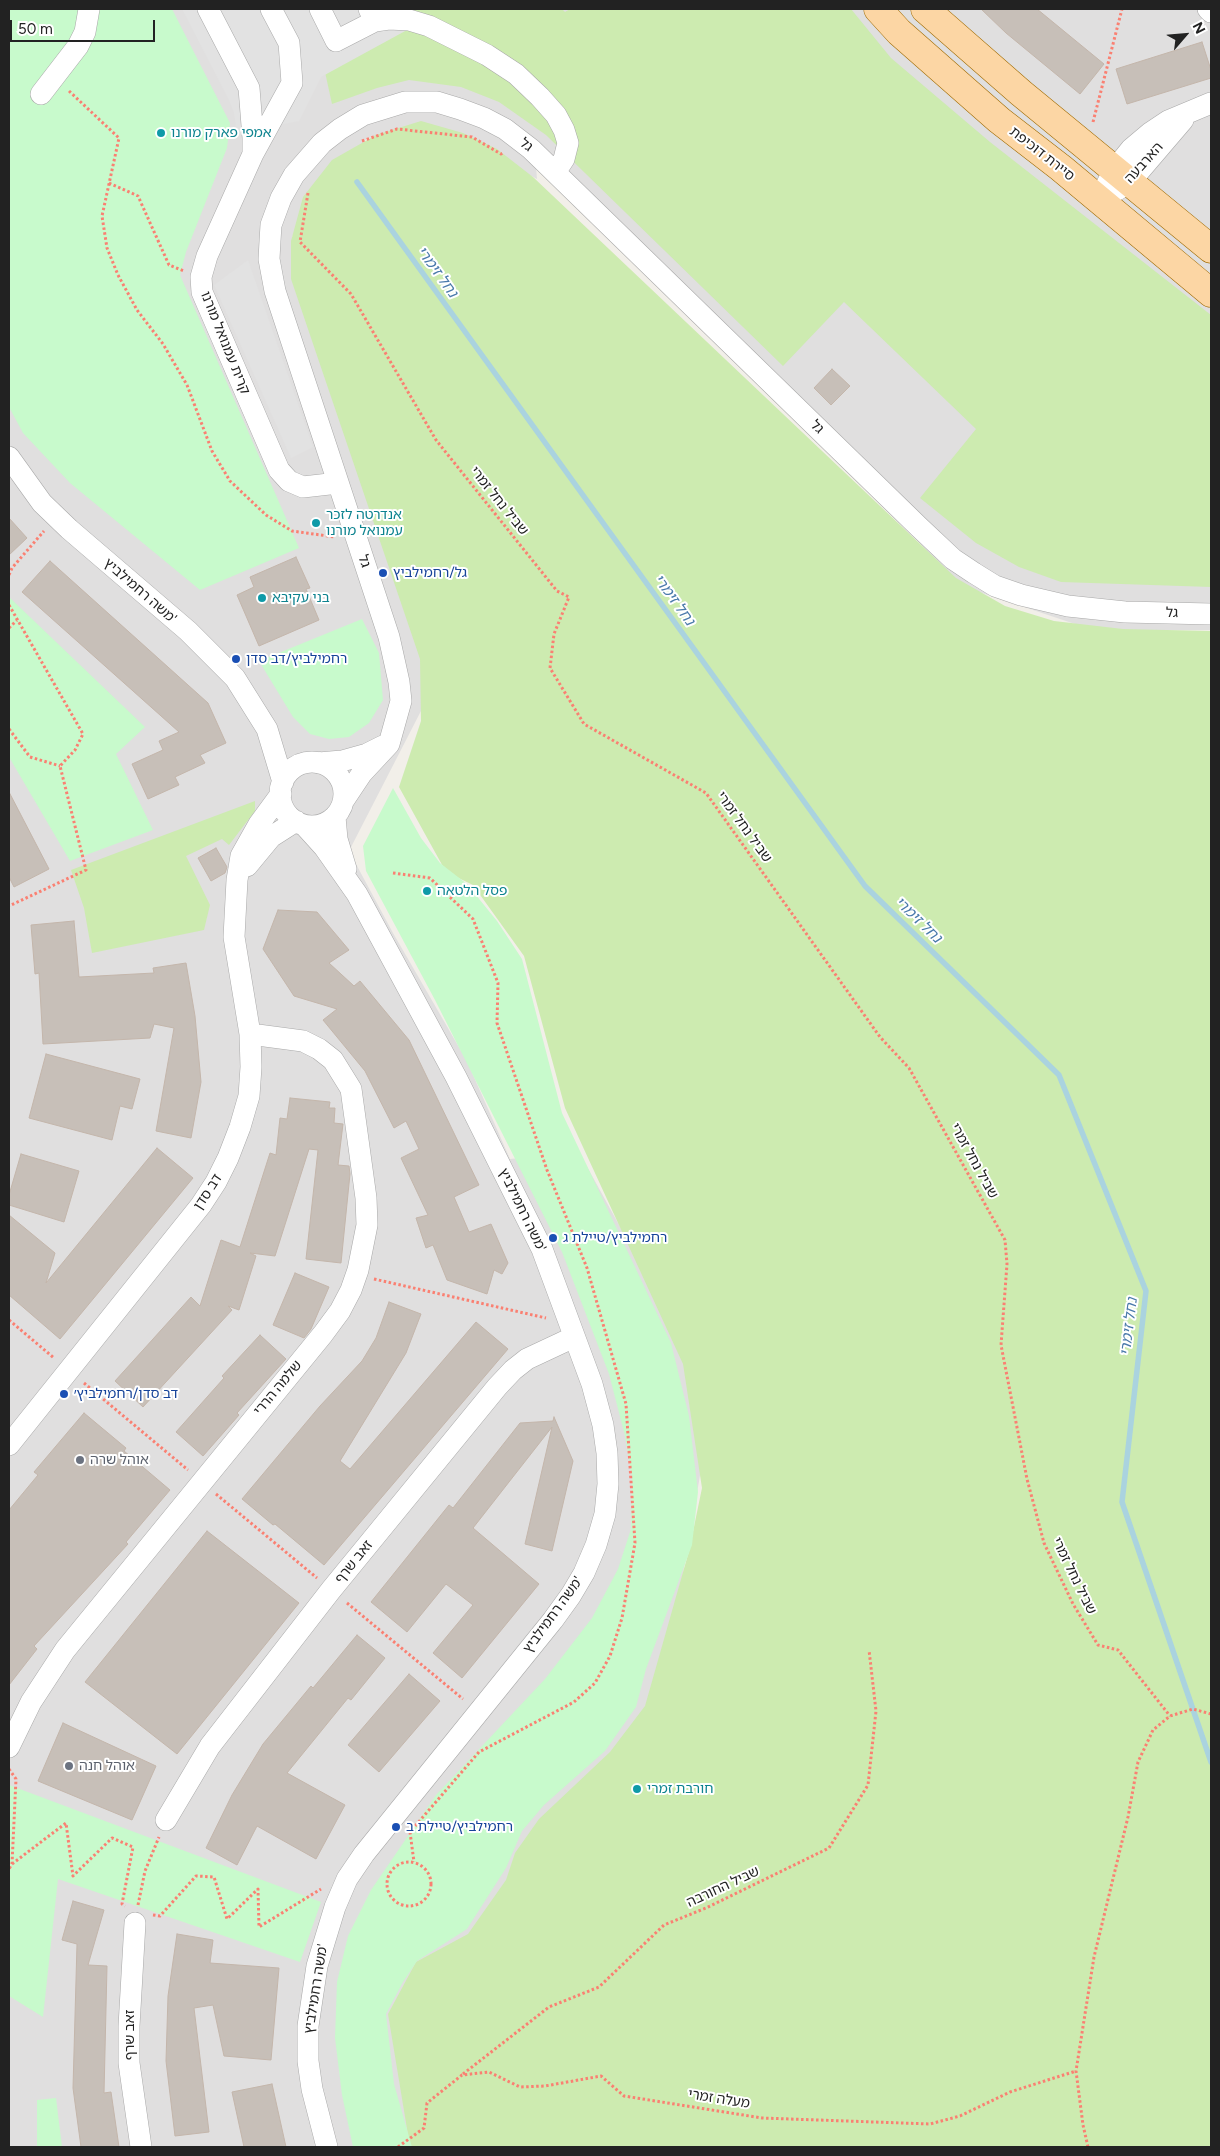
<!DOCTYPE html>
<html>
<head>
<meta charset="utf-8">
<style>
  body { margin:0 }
  #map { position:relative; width:1220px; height:2156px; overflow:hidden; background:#f2efe9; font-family:Figtree,sans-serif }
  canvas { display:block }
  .frame { position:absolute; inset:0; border:10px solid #222; pointer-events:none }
  .north { position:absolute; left:1160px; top:10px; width:50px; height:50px; -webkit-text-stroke:4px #fff; paint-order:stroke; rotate:63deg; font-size:14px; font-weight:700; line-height:20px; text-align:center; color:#222 }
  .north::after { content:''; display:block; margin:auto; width:18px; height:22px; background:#222; clip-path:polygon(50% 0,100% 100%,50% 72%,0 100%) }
  .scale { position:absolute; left:10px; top:20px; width:145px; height:22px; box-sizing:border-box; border:2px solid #222; border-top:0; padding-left:6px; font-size:15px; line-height:18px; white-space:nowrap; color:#222; -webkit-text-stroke:4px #fff; paint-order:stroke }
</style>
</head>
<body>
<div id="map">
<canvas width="1220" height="2156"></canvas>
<div class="frame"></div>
<div class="north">N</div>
<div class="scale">50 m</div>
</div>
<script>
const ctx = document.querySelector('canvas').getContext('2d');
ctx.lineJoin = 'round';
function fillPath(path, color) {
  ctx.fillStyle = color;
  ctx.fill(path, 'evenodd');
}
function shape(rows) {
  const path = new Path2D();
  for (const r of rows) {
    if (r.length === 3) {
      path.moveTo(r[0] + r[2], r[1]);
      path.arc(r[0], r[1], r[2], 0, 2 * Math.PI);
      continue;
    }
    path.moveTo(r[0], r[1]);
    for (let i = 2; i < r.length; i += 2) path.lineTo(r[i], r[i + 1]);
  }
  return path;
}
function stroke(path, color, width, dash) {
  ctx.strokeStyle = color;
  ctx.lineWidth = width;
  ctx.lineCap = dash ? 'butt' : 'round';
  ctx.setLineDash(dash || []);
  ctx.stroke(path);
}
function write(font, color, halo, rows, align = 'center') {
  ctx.font = font + ' Figtree,"Noto Sans Hebrew",sans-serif';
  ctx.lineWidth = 4;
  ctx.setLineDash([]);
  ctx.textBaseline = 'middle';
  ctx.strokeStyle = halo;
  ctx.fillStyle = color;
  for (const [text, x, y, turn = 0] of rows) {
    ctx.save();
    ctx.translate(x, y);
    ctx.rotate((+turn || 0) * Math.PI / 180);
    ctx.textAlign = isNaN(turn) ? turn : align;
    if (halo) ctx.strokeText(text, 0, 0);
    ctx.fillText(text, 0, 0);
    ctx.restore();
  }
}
fillPath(shape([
  [9,9,1211,9,1211,630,1093,630,952,583,901,519,535,154,537,179,442,129,367,138,314,197,292,237,296,283,422,658,422,709,349,851,393,933,467,1061,510,1159,579,1152,685,1345,702,1464,677,1608,693,1682,438,2147,9,2147]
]), '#e0dfdf');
fillPath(shape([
  [374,9,562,9,565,12,570,9,851,9,891,58,990,142,1211,315,1211,587,1061,582,1019,567,976,543,920,498,976,429,844,302,783,366,546,135,499,102,461,87,409,80,377,88,332,104,318,40],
  [421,121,463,133,497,149,533,177,956,578,1005,606,1054,621,1123,629,1211,631,1211,2147,410,2147,388,2014,416,1962,468,1934,506,1880,515,1853,539,1819,610,1752,645,1706,689,1551,702,1488,683,1364,565,1108,524,956,473,885,446,872,399,787,421,721,420,659,291,279,291,241,303,197,332,160,376,135],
  [255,801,255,811,229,845,222,839,186,856,210,905,204,930,92,953,84,908,71,870]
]), '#cdebb0');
fillPath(shape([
  [11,9,172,9,230,123,227,148,186,252,180,275,299,548,200,590,70,483,23,433,9,407,9,10],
  [9,597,145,727,116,754,153,830,70,861,9,757],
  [362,619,379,653,383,700,369,723,349,737,329,739,310,734,293,717,259,661],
  [393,788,421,838,440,863,467,884,497,921,522,959,562,1113,671,1343,689,1416,698,1492,692,1545,646,1669,636,1707,605,1751,544,1805,522,1831,506,1868,467,1929,417,1961,403,1982,386,2014,394,2084,412,2147,353,2147,342,2095,335,2038,337,1982,348,1936,371,1890,436,1795,545,1679,592,1618,618,1569,631,1529,632,1477,625,1436,609,1374,562,1252,435,1000,366,871,363,846],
  [9,1785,321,1902,300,1962,58,1879,43,2017,9,1996],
  [56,2098,62,2147,37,2147,37,2100]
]), '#c8facc');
fillPath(shape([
  [182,9,396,9,407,30,321,77,299,121,237,133,234,113,228,98],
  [248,260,313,447,291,458,214,285]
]), '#e2e2e2');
stroke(shape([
  [357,182,865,886,1059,1075,1146,1291,1122,1502,1211,1762]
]), '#aad3df', 5.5);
const building = shape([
  [981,9,1037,9,1104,64,1080,94,1006,33,981,9],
  [1202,42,1211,70,1211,78,1127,104,1116,69,1202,42],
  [832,369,850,386,831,405,814,388,832,369],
  [9,518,27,538,9,555,9,518],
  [296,557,310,588,306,589,319,620,259,646,237,595,254,587,250,577,296,557],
  [50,561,208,703,226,743,200,755,205,763,175,777,179,785,148,799,132,764,163,750,159,741,179,732,22,592,50,561],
  [9,792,49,869,14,887,9,877,9,792],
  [216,848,227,867,225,873,211,881,198,858,216,848],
  [278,910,317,912,349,950,329,963,354,986,360,981,409,1040,479,1185,454,1197,469,1232,491,1224,508,1263,502,1274,494,1270,487,1294,447,1280,433,1245,426,1248,416,1218,428,1215,401,1158,419,1149,406,1121,394,1128,365,1071,323,1020,337,1009,294,996,263,949,278,910],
  [74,921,79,977,154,973,153,968,186,963,195,1016,201,1082,191,1138,156,1131,174,1028,154,1024,150,1038,43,1044,39,973,35,974,31,925,74,921],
  [46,1054,140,1079,132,1109,120,1106,112,1140,29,1118,46,1054],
  [290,1098,330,1102,329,1108,335,1108,334,1123,343,1124,338,1165,349,1166,350,1174,341,1263,306,1259,318,1150,309,1149,275,1256,250,1253,256,1256,239,1310,228,1306,232,1310,143,1407,115,1381,191,1297,200,1306,221,1240,240,1247,270,1153,276,1155,280,1118,287,1119,290,1098],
  [157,1148,193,1178,60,1339,9,1295,9,1215,55,1253,46,1283,157,1148],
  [21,1154,79,1171,64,1222,9,1205,9,1195,21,1154],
  [295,1273,329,1287,311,1329,304,1338,273,1325,295,1273],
  [389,1302,421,1314,406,1353,340,1461,350,1469,476,1322,508,1349,324,1565,275,1524,273,1525,242,1499,320,1406,362,1361,376,1338,389,1302],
  [260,1335,286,1359,237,1413,239,1415,203,1456,176,1432,224,1378,222,1376,260,1335],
  [84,1413,126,1448,124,1451,170,1490,126,1542,128,1544,34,1646,37,1649,9,1685,9,1510,38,1475,34,1472,84,1413],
  [554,1417,573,1461,552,1551,525,1544,552,1427,473,1528,539,1584,462,1678,433,1653,473,1605,446,1584,407,1632,371,1602,449,1505,453,1508,520,1423,553,1421,554,1417],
  [207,1531,299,1603,177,1754,85,1682,207,1531],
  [357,1635,385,1658,351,1700,348,1698,287,1773,345,1805,316,1859,257,1826,237,1865,206,1848,232,1795,263,1744,311,1686,313,1688,357,1635],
  [409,1674,440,1701,379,1772,348,1745,409,1674],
  [63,1723,156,1766,132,1820,38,1781,63,1723],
  [73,1901,104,1910,88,1965,107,1966,104,2093,111,2092,119,2147,81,2147,73,2088,77,1944,62,1940,73,1901],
  [177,1934,213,1940,210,1963,279,1968,271,2060,224,2056,213,2005,194,2008,209,2132,175,2136,166,2061,168,1996,177,1934],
  [272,2084,286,2147,244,2147,232,2092,272,2084]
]);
fillPath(building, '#c7bfb8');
stroke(building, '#c4b6ab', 1);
const minor = shape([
  [208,9,249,88,253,138,253,153],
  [271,9,289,43,292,83,253,154,207,256,201,277,202,292,279,470,289,481,303,487,338,483],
  [320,9,336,41,375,21,369,9],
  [1208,9,1211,12],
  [375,21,389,19,409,20,429,26,487,55,516,74,540,97,556,115,564,130,568,143,564,159,556,171],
  [41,94,78,46,85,32,89,9],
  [1117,190,1130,182,1183,120],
  [1099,200,1114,170,1131,149,1150,133,1168,121,1211,103],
  [9,457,42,503,69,529,188,631,235,678,267,729,283,782],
  [312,794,32],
  [319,763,342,761,367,754,383,746],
  [344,800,362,773,389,744,401,701,399,682,389,637,275,291,269,259,270,241,271,225,281,198,294,175,322,143,340,129,363,115,405,102,437,102,460,109,484,118,505,129,531,149,919,527,953,559,974,573,995,586,1021,595,1068,606,1125,612,1211,614],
  [335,817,337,839,346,869],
  [305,826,324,847,357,894,456,1077,542,1249,592,1384,603,1425,607,1453,608,1484,605,1514,596,1545,584,1573,571,1595,553,1620,364,1854,347,1879,335,1907,317,1966,308,2026,308,2061,312,2089,327,2147],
  [247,866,271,837,296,821],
  [9,1445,201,1205,216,1182,228,1158,240,1127,249,1096,251,1067,250,1034,234,937,237,880,241,856,259,824,281,794],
  [9,1747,31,1702,65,1650,323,1334,340,1311,351,1290,358,1270,367,1225,366,1198,351,1089,333,1060,319,1049,303,1041,250,1034],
  [166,1820,210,1746,331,1590,497,1387,513,1370,527,1359,574,1337],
  [135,1923,129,2026,129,2063,141,2147]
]);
const major = shape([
  [878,9,899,32,999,120,1061,168,1211,293],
  [925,9,1021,93,1211,249]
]);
stroke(minor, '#a9a9a9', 22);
stroke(major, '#a06b00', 29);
stroke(shape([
  [69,91,119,138,102,216,107,248,118,275,137,310,163,344,187,385,212,451,230,481,266,515,292,531,335,537],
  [1093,122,1122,9],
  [362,141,397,129,472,137,501,154,503,153],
  [109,183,138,196,169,265,184,271],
  [308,193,300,242,351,294,436,440,557,591,569,597,554,634,550,668,584,724,706,793,880,1037,909,1068,1005,1240,1007,1264,1001,1345,1027,1479,1044,1543,1073,1604,1098,1645,1118,1650,1170,1716],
  [9,575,12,568,44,531],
  [9,605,83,734,75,750,60,766,86,870,9,906],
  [9,628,17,620],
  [9,729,30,757,60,766],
  [393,873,430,878,473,919,498,983,497,1023,547,1170,587,1268,626,1404,635,1543,622,1618,610,1656,595,1683,574,1702,479,1752,410,1832,409,1831],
  [374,1279,546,1318],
  [9,1320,54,1358],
  [84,1383,188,1470],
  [216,1494,317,1578],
  [347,1603,463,1699],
  [9,1769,16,1779,12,1864,9,1869],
  [410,1832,414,1862],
  [409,1884,22],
  [12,1864,66,1823,73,1876,112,1838,133,1847,122,1904,125,1906],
  [138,1905,145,1871,159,1837],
  [153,1915,160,1916,196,1876,214,1877,227,1919,258,1889,259,1927,321,1889],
  [463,2074,549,2007,599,1987,664,1925,706,1908,829,1848,868,1785,876,1711,869,1650],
  [398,2147,424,2128,427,2103,462,2075,489,2072,520,2087,545,2086,601,2076,624,2096,762,2118,930,2124,960,2116,1010,2092,1076,2071],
  [1088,2147,1083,2125,1076,2071,1094,1957,1128,1817,1138,1762,1153,1730,1170,1716,1193,1709,1211,1714]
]), '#fa8072', 3, [2.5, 2.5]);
stroke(minor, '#fff', 21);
stroke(major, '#fcd6a4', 28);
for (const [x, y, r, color] of [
  [161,133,5,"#0f9aa8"],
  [316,523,5,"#0f9aa8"],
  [383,573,5,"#1a4fb4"],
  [262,598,5,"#0f9aa8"],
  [236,659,5,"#1a4fb4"],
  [427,891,5,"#0f9aa8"],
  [553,1238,5,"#1a4fb4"],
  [64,1394,5,"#1a4fb4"],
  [80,1460,5,"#6b7280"],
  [69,1766,5,"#6b7280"],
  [637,1789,5,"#0f9aa8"],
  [396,1827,5,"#1a4fb4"]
]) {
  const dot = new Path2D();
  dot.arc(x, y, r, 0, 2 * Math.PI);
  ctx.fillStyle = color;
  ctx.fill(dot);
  stroke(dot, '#fff', 2);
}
write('14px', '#0d838f', '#fff', [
  ["אמפי פארק מורנו",171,133],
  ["אנדרטה לזכר",326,515],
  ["עמנואל מורנו",326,531],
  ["בני עקיבא",272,598],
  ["פסל הלטאה",437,891],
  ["חורבת זמרי",647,1789]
], 'left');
write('14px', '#222', '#fff', [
  ["גל",526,145,38],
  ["סיירת דוכיפת",1042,154,38],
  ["הארבעה",1144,163,-48],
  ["קרית עמנואל מורנו",225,343,68],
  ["גל",817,427,44],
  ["שביל נחל זמרי",499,501,51],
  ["גל",364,561,72],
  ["משה רחמילביץ'",140,591,41],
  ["גל",1172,613,1],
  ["שביל נחל זמרי",744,827,54],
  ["שביל נחל זמרי",974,1161,61],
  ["דב סדן",208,1192,-57],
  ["משה רחמילביץ'",522,1210,64],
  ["שלמה הררי",278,1388,-50],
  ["זאב שרף",354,1562,-51],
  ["שביל נחל זמרי",1074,1576,64],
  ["משה רחמילביץ'",553,1615,-54],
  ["שביל החורבה",723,1887,-25],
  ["משה רחמילביץ'",316,1989,-81],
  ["זאב שרף",130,2035,-90],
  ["מעלה זמרי",719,2099,9]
]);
write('14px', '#164399', '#fff', [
  ["גל/רחמילביץ",393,573],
  ["רחמילביץ/דב סדן",246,659],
  ["רחמילביץ/טיילת ג",563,1238],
  ["דב סדן/רחמילביץ׳",74,1394],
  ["רחמילביץ/טיילת ב",406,1827]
], 'left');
write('14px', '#5b616d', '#fff', [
  ["אוהל שרה",90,1460],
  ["אוהל חנה",79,1766]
], 'left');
write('italic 15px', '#4a7aab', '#fff', [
  ["נחל זימרי",437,272,54],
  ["נחל זימרי",674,600,54],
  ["נחל זימרי",918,920,44],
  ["נחל זימרי",1129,1327,-83]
]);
</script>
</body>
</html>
